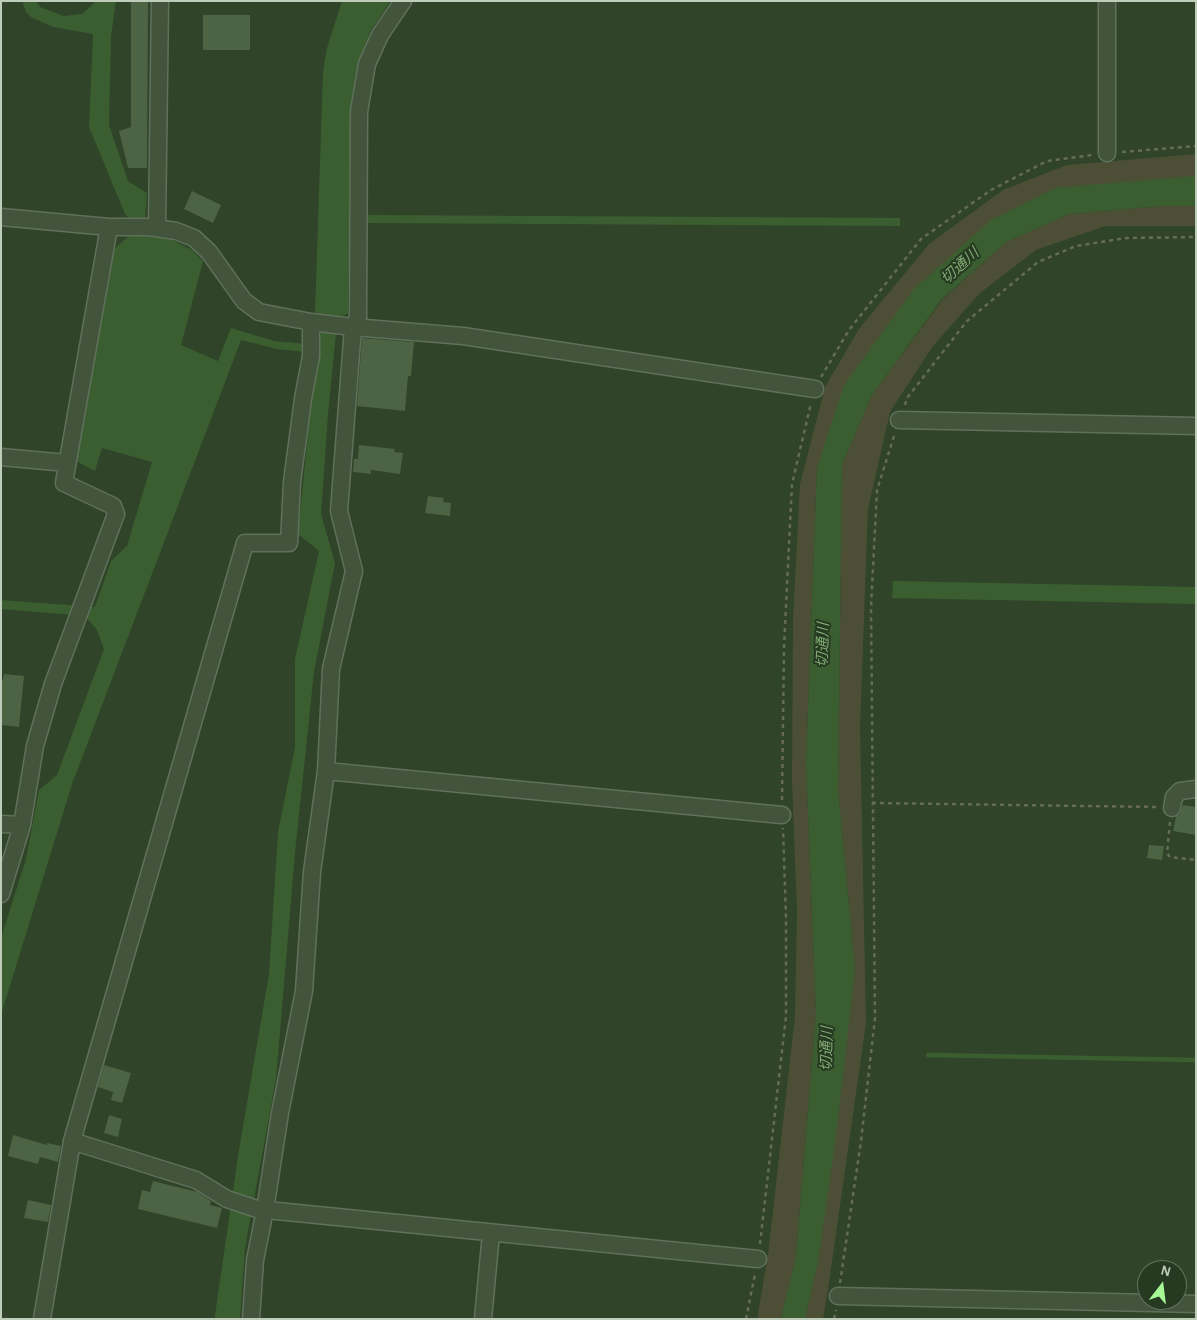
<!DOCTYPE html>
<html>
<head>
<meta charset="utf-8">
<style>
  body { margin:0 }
  #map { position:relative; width:1197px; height:1320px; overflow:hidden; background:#2f4428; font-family:"Alegreya Sans",sans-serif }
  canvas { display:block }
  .frame { position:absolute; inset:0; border:2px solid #becdba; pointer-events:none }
  .north { position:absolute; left:1137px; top:1260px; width:50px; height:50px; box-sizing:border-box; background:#263921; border:1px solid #63745e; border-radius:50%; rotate:15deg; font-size:14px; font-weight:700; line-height:20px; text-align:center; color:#becdba }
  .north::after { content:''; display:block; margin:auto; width:18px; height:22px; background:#a8f795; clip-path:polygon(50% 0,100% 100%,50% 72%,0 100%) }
</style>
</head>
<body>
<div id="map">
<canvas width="1197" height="1320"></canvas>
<div class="frame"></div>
<div class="north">N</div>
</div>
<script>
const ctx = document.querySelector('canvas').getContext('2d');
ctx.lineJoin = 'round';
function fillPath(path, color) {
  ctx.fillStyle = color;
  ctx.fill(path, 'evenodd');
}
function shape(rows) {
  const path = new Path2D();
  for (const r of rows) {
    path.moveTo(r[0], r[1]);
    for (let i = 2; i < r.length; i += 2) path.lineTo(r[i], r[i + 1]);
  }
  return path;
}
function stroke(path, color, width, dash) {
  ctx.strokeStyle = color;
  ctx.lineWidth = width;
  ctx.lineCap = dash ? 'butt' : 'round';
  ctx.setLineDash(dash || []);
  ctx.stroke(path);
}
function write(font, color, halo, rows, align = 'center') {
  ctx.font = font + ' "Alegreya Sans","Noto Sans JP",sans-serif';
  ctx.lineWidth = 4;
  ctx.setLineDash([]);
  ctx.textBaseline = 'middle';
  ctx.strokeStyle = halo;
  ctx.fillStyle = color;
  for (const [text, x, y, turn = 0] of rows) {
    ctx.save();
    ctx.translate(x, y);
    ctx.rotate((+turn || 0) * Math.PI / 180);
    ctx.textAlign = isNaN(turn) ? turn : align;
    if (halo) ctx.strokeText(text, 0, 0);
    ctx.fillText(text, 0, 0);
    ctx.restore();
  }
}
fillPath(shape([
  [1196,154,1196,176,992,220,817,468,806,762,816,1013,796,1257,781,1319,757,1319,768,1255,795,1016,797,911,792,782,793,619,800,484,825,387,859,329,929,244,1003,190,1067,165],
  [1161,206,1196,206,1196,226,1105,226,1036,250,980,293,933,346,890,412,868,509,860,728,866,1023,828,1290,823,1319,805,1319,818,1262,855,969,838,790,842,464,872,395,943,299,1006,242,1069,214]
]), '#4c4f36');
fillPath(shape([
  [22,1,36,1,40,7,64,16,82,14,96,1,116,1,111,36,109,125,128,181,147,193,145,219,148,236,168,238,192,250,203,261,181,345,218,361,231,328,274,341,316,345,322,332,324,317,315,312,323,72,327,48,342,1,389,1,389,3,370,32,359,63,352,108,348,314,338,317,336,333,328,414,321,514,335,563,314,672,295,853,276,1079,245,1248,240,1319,215,1319,215,1315,239,1150,269,974,278,832,295,747,295,659,319,551,298,534,316,353,277,349,241,340,72,784,1,1015,1,938,26,859,39,790,57,775,104,649,97,630,85,616,1,609,1,600,95,607,111,561,127,546,152,462,102,448,95,471,74,460,105,271,115,248,130,235,131,221,125,214,89,127,93,34,53,27,31,17,26,12],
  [1196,176,1196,206,1161,206,1069,214,1006,242,942,299,872,395,842,464,838,790,855,969,835,1144,818,1262,805,1319,781,1319,796,1257,816,1013,806,762,817,468,844,385,914,289,991,220,1055,188],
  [368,215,900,218,900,226,368,223],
  [893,581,1196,587,1196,604,892,598]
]), '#3b5e31');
stroke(shape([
  [928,1055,1196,1060]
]), '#3b5e31', 4.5);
fillPath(shape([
  [131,1,148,1,147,168,128,168,119,131,131,127],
  [203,15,250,15,250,50,203,50],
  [192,191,221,205,213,223,184,209],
  [362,338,414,342,411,376,408,376,405,411,357,406],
  [359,445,395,449,394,452,403,453,400,474,371,470,371,474,353,472,354,459,358,459],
  [428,496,444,498,443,502,451,503,450,516,425,513],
  [4,674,24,676,19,727,1,725,1,680,3,680],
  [1183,805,1196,807,1196,835,1173,831,1176,817,1180,814],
  [1149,845,1164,846,1162,860,1147,858],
  [104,1065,131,1073,122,1103,111,1100,113,1092,98,1087],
  [109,1115,122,1119,118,1137,104,1133],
  [13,1135,47,1145,47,1143,61,1146,58,1162,40,1157,38,1164,8,1156],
  [153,1181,197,1192,211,1201,210,1205,222,1208,217,1228,138,1209,142,1190,150,1192],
  [28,1200,51,1205,48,1222,24,1218]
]), '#4c6344');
const minor = shape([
  [403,1,380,35,367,64,359,112,358,318,353,327,463,336,815,389],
  [1107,153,1107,1],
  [1,217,109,227,149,227,176,231,194,238,209,252,244,301,259,312,311,322,353,327,339,511,354,571,331,669,326,771,312,872,304,991,280,1113,265,1210,255,1260,251,1319],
  [157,228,160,1],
  [899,420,1196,426],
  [1,457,67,463],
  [326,771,782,815],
  [1172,808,1174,797,1180,791,1196,789],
  [1,824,22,825],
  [1,894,22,825,35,746,53,684,116,514,113,506,64,483,109,227],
  [72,1141,196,1180,227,1199,257,1209,758,1259],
  [838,1296,1196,1304],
  [42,1319,72,1141,245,543,289,543,292,482,303,399,311,356,311,322],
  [483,1319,491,1233]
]);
stroke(minor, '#5f715b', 19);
stroke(shape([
  [1122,152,1196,146],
  [821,377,849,330,921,239,991,190,1047,161,1092,155],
  [905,405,907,398,967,321,1038,262,1076,246,1126,238,1196,237],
  [782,800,784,647,792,484,811,403],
  [872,803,1158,807],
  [1170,822,1167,853,1170,857,1196,860],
  [760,1244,786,1016,786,918,783,828],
  [840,1283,861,1141,875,1018,871,607,877,490,895,433],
  [746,1319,755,1274],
  [834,1319,836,1310]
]), '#656c55', 2.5, [4, 4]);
stroke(minor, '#42543c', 16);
write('italic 15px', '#81ab74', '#263921', [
  ["切通川",960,266,-42],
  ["切通川",823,645,-88],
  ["切通川",827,1049,-89]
]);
</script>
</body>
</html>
